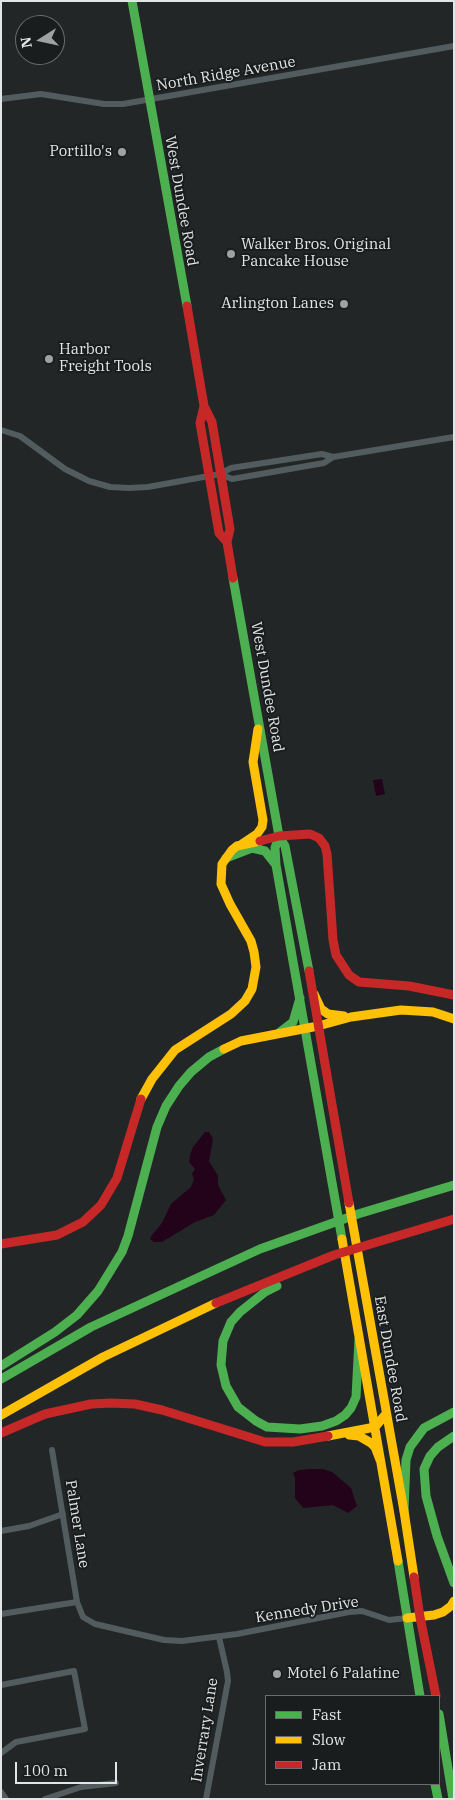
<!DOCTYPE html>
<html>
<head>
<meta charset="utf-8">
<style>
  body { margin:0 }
  #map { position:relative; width:455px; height:1800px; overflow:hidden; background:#232627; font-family:"IBM Plex Serif",serif }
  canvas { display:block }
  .frame { position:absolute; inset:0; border:2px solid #e2e5e6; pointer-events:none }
  .legend { position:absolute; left:265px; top:1695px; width:175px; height:90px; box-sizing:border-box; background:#191d1e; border:1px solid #696d6e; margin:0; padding:6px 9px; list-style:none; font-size:15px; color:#e2e5e6 }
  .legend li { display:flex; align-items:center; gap:10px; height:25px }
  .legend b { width:25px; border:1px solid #696d6e }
  .north { position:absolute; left:15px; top:15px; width:50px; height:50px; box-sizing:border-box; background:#191d1e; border:1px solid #696d6e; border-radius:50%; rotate:260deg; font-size:14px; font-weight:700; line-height:20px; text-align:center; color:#e2e5e6 }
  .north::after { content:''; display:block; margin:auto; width:18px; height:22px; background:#9fa2a3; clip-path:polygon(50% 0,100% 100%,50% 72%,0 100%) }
  .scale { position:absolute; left:15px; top:1762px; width:102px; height:22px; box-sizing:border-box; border:2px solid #e2e5e6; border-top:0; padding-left:6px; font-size:15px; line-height:18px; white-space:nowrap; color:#e2e5e6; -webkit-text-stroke:4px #191d1e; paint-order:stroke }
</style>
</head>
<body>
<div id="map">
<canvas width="455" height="1800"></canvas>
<div class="frame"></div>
<ul class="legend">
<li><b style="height:6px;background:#4caf50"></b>Fast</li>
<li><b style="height:6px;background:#ffc107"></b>Slow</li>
<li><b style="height:6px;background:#c62828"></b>Jam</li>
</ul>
<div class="north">N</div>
<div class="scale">100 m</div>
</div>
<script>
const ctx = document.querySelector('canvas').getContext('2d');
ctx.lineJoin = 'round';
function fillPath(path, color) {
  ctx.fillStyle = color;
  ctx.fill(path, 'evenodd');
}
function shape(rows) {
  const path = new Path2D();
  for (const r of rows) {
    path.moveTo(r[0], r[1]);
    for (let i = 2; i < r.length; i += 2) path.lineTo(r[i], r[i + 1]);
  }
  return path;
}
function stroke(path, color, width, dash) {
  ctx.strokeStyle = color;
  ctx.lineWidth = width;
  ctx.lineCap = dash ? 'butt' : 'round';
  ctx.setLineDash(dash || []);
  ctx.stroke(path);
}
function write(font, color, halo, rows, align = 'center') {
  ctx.font = font + ' "IBM Plex Serif",serif';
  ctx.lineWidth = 4;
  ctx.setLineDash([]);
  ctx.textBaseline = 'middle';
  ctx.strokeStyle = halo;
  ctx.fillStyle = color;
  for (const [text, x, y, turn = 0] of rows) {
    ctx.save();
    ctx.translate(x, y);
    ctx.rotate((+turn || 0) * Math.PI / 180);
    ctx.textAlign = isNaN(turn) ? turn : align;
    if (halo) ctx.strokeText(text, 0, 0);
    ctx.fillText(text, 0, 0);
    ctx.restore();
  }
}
fillPath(shape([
  [382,779,385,794,376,796,373,780],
  [205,1132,209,1132,213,1139,209,1161,218,1176,218,1185,226,1200,214,1215,195,1222,162,1242,154,1242,150,1239,152,1235,162,1223,171,1204,191,1187,194,1179,192,1174,195,1169,189,1162,190,1155,193,1147],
  [309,1469,323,1469,332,1472,351,1488,357,1506,348,1513,333,1505,303,1508,295,1498,295,1478,293,1473,299,1470]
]), '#23031a');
stroke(shape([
  [1,99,41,94,104,104,123,104,454,46],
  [1,430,20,436,65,469,89,481,110,487,129,488,148,487,220,474,231,468,322,454,333,457,454,437],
  [220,474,232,479,324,463,333,457],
  [52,1450,77,1602,83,1617,95,1624,164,1640,182,1641,237,1634,349,1612,362,1611,389,1620,407,1618],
  [1,1531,29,1526,63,1514],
  [1,1614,77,1602],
  [1,1685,74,1671,85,1729,16,1742,1,1753],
  [1,1792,6,1799],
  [45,1799,81,1787,116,1783],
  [206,1799,228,1681,227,1672,219,1637]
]), '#525c5e', 6);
stroke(shape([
  [132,1,187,306],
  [233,578,279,836,285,846,309,971],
  [279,836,275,848,276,865,342,1239],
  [226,858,252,848,265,851,276,865],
  [280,1032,293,1022,300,998],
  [277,1286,265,1292,240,1312,231,1322,223,1341,221,1365,226,1386,238,1407,256,1421,267,1427,300,1429,322,1426,336,1421,345,1415,351,1408,356,1397,359,1339],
  [1,1366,55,1332,77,1315,98,1291,122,1252,128,1236,157,1127,166,1106,179,1086,191,1072,209,1057,224,1049],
  [1,1379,91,1327,260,1249,358,1214,454,1185],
  [454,1436,438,1447,430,1456,424,1469,426,1496,437,1536,454,1583],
  [404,1511,406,1460,410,1447,424,1428,454,1412],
  [398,1561,420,1696],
  [439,1714,453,1799],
  [435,1784,438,1799]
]), '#4caf50', 9);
stroke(shape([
  [242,844,257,834,262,827,263,820,253,762,258,729],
  [314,994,321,1009,328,1014,344,1016],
  [224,1049,241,1041,318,1026,351,1017,401,1010,433,1012,454,1019],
  [141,1099,152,1079,175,1050,231,1014,245,1001,252,989,256,967,254,952,251,941,230,904,221,884,222,864,232,850,237,846,260,841],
  [349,1203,404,1511,414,1577],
  [342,1239,398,1561],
  [1,1415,103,1357,216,1303],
  [349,1435,359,1436,371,1443,375,1447,380,1460],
  [328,1436,375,1427,386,1414],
  [407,1618,434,1615,443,1612,451,1606,454,1601]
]), '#ffc107', 9);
stroke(shape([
  [187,306,204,406,212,422,230,529,227,542,233,578],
  [204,406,200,423,219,533,227,542],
  [260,841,279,836,310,834,319,838,325,846,327,854,333,940,336,955,349,975,359,982,409,986,454,995],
  [309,971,349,1203],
  [1,1244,57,1235,83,1222,101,1205,117,1178,141,1099],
  [216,1303,334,1255,454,1219],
  [1,1433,45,1414,91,1404,111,1403,135,1404,162,1410,265,1442,293,1442,328,1436],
  [414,1577,420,1617,436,1696]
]), '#c62828', 9);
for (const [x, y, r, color] of [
  [122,152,5,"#9fa2a3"],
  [231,254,5,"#9fa2a3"],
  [344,304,5,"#9fa2a3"],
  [49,359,5,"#9fa2a3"],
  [277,1674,5,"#9fa2a3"]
]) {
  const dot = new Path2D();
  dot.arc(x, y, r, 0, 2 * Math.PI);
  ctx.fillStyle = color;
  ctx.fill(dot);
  stroke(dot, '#191d1e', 2);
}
write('15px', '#e2e5e6', '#191d1e', [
  ["North Ridge Avenue",226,74,-10],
  ["West Dundee Road",181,201,80],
  ["West Dundee Road",267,687,80],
  ["East Dundee Road",390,1359,80],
  ["Palmer Lane",77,1524,81],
  ["Kennedy Drive",307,1610,-9],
  ["Inverrary Lane",205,1730,-81]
]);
write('15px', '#e2e5e6', '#191d1e', [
  ["Portillo's",112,152,"right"],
  ["Walker Bros. Original",241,245],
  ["Pancake House",241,262],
  ["Arlington Lanes",334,304,"right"],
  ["Harbor",59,350],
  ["Freight Tools",59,367],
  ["Motel 6 Palatine",287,1674]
], 'left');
</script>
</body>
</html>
